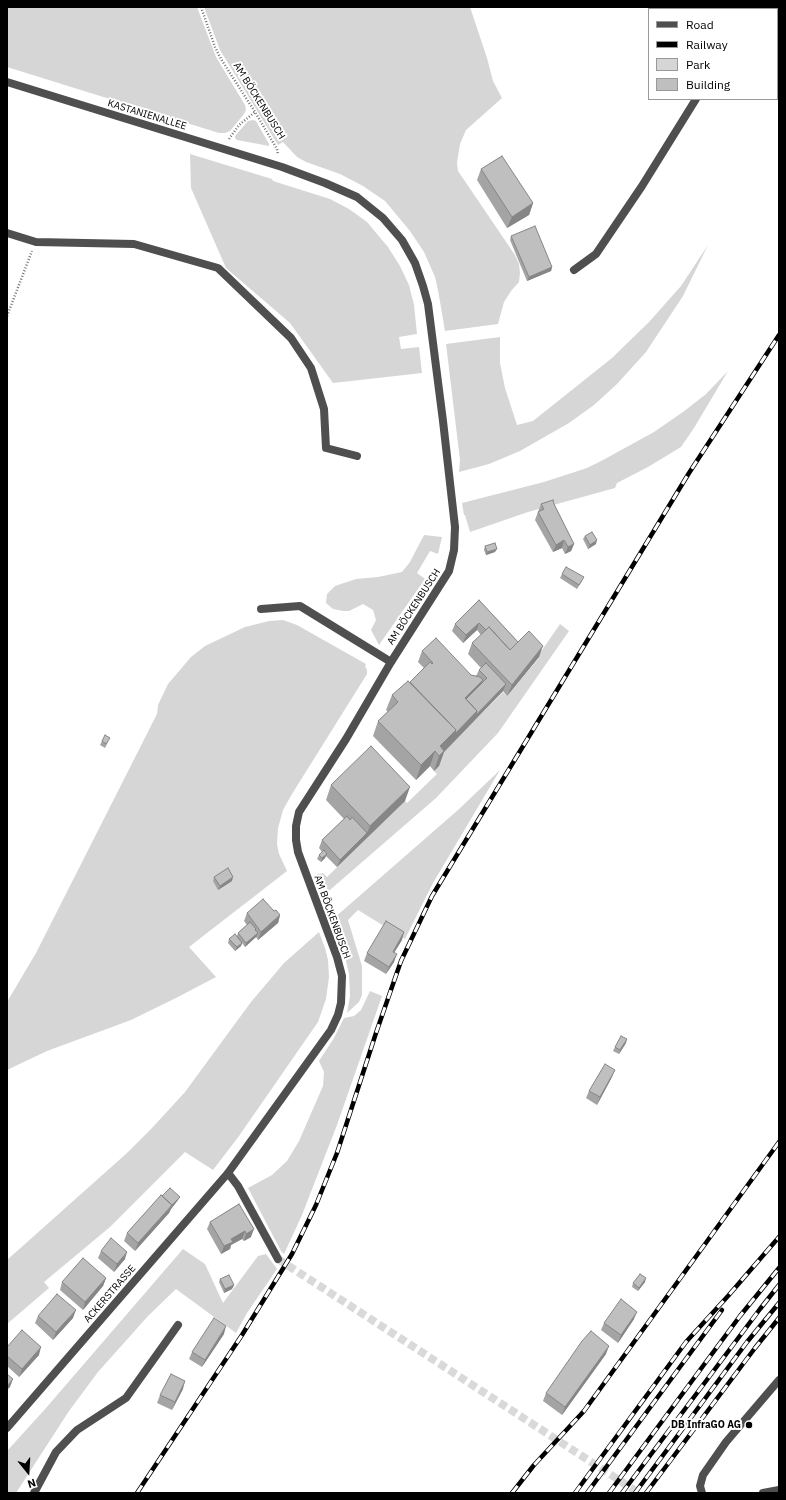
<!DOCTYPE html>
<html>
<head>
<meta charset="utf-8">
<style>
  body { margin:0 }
  #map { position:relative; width:786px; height:1500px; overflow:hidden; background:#fff; font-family:"IBM Plex Sans",sans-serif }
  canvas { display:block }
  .frame { position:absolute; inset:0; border:8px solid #000; pointer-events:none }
  .legend { position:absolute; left:648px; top:8px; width:130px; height:92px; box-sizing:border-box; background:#fff; border:1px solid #999; margin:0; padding:5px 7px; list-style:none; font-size:12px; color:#000 }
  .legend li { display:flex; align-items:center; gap:8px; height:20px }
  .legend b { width:20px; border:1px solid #999 }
  .north { position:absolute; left:8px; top:1452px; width:40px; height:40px; -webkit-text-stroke:3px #fff; paint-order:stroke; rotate:162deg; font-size:11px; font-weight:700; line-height:16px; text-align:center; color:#000 }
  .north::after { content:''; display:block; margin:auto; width:14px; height:18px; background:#000; clip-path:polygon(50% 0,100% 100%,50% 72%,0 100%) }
</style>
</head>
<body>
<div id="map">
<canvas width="786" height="1500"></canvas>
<div class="frame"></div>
<ul class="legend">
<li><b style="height:5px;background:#4f4f4f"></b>Road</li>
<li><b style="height:5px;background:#000"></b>Railway</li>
<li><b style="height:11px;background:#d6d6d6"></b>Park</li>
<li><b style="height:11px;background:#bfbfbf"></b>Building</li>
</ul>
<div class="north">N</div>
</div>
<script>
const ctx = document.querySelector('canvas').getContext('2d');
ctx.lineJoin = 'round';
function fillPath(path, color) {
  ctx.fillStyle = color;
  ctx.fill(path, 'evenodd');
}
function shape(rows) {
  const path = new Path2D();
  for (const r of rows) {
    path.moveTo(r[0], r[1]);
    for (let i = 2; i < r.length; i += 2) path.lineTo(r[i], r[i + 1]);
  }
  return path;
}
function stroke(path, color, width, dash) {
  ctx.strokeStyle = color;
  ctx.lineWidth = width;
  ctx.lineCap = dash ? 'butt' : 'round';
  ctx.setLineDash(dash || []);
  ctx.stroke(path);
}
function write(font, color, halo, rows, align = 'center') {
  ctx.font = font + ' "IBM Plex Sans",sans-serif';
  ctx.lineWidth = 4;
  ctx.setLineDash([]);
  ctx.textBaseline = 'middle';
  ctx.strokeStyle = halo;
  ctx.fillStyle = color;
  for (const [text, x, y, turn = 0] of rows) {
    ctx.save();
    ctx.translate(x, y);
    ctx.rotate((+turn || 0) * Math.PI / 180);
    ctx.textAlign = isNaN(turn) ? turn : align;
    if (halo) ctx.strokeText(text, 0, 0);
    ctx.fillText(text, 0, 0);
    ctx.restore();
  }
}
fillPath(shape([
  [7,7,197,7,216,57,245,105,246,110,244,114,230,131,225,133,219,133,7,67],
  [204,7,470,7,487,58,493,81,502,98,466,130,460,144,457,163,458,171,515,255,519,264,520,273,519,282,511,291,504,302,498,324,445,331,438,290,435,277,424,252,410,231,385,201,363,186,340,174,306,162,297,157,283,142,278,145,220,50],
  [253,120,256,121,269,144,269,146,237,140,235,138,235,136,248,121],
  [190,154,272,179,273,181,330,199,349,209,367,222,388,247,400,266,409,285,414,305,417,334,399,337,401,349,419,347,422,373,333,383,290,323,226,268,191,188],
  [708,245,683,296,646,352,617,384,594,405,569,423,520,451,489,464,459,472,460,460,446,344,500,337,500,363,505,388,517,425,533,421,612,358,649,322,681,286],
  [728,371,694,428,681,447,648,467,617,483,615,488,528,512,470,532,465,515,464,515,462,503,544,482,587,468,603,460,654,432,683,412,706,394],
  [424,535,442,537,438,554,430,551,417,573,425,579,379,645,371,630,376,620,373,610,363,604,349,611,343,611,333,609,326,603,327,594,335,586,356,579,378,577,402,572,410,562],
  [283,620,297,625,366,664,365,666,367,670,367,674,292,794,283,810,278,828,277,844,279,854,287,871,189,947,216,977,176,998,131,1020,47,1051,7,1070,7,1002,36,953,157,714,158,705,168,684,191,657,205,646,245,627,269,621],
  [560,624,569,631,498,733,436,798,323,896,315,875,323,873,327,877,405,801,407,803,437,774,434,771,439,766,434,761,503,692,507,696,539,658,538,656],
  [500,770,433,883,405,939,358,910,348,920,362,966,362,995,359,1002,347,1013,350,996,349,974,344,952,337,938,340,936,333,919,458,810],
  [319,932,325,948,328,960,329,977,326,999,318,1022,239,1136,213,1170,185,1152,110,1227,44,1282,49,1288,7,1324,7,1260,127,1153,152,1128,185,1092,251,1002,284,963],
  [370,991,382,996,337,1125,302,1215,284,1254,281,1251,248,1188,272,1175,287,1161,299,1141,323,1086,324,1072,319,1061,334,1038,344,1018,354,1016,361,1010],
  [183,1249,205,1264,223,1303,258,1256,266,1254,277,1269,247,1313,236,1333,176,1289,148,1316,98,1372,69,1411,16,1493,7,1493,7,1451,46,1408]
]), '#d6d6d6');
stroke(shape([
  [278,1259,639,1493]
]), '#d9d9d9', 8, [8, 4]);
stroke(shape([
  [201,7,215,47,221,59,255,112,277,149,278,155],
  [229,139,239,125,255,112],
  [7,316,32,251]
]), '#717171', 2.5, [1, 2]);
stroke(shape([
  [752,9,753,7],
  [7,233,36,242,134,244,218,268,291,338,311,368,324,409,326,448,357,456],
  [574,270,596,254,642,186,696,99],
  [261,609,300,606,391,662],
  [34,1493,56,1452,77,1430,126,1398,178,1325],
  [702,1493,700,1486,703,1475,726,1442,779,1380],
  [763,1493,779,1490]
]), '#4f4f4f', 8);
stroke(shape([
  [7,82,282,167,325,183,357,197,383,218,402,240,415,263,423,286,428,304,443,421,455,527,454,550,449,571,391,662,346,739,299,812,296,826,296,840,298,852,337,957,342,976,341,1003,338,1015,331,1030,228,1173,7,1428],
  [228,1173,238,1186,278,1259]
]), '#4f4f4f', 8);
const rail = shape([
  [137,1493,242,1335,292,1254,316,1205,337,1153,376,1033,401,961,432,896,689,473,779,335],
  [512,1493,534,1465,584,1411,779,1142],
  [575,1493,686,1342,728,1296,779,1237],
  [587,1493,722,1310],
  [609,1493,740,1316,779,1268],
  [622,1493,760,1309,779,1285],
  [635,1493,747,1342,779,1303],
  [646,1493,755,1348,779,1318]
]);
stroke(rail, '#000', 4.5);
stroke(rail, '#fff', 3, [9]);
fillPath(shape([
  [481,169,533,203,529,215,507,228,477,180],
  [511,236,552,267,551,271,527,281,510,240],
  [541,504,554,504,574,544,571,551,565,554,562,548,553,552,535,520],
  [585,536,596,544,588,549,583,539],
  [485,546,495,552,486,555,484,550],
  [562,574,582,581,577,589,560,578],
  [479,600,518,642,539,657,507,696,503,691,444,752,439,766,434,771,430,766,416,780,373,736,378,721,388,712,386,710,392,695,410,682,424,668,418,662,422,651,471,675,476,676,479,670,481,668,468,654,472,643,481,635,477,630,463,643,452,631,455,624],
  [102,741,108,742,105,748,100,745],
  [331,785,405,801,337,867,326,856,325,858,321,862,317,859,319,855,322,852,319,848,322,840,344,819,326,800],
  [214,877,232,881,218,890,213,881],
  [274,911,280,915,278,923,258,940,256,937,245,947,242,943,241,946,235,951,228,943,229,939,237,936,238,933,247,925,244,921,247,913],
  [402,940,394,953,394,962,386,974,364,961,367,953],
  [626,1043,619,1054,613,1051,615,1047],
  [612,1077,597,1105,586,1098,589,1091],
  [162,1196,178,1200,171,1209,169,1213,135,1251,124,1241,127,1233],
  [239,1204,251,1237,244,1241,242,1239,231,1245,230,1249,221,1254,207,1229,210,1222],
  [101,1251,125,1259,114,1272,98,1258],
  [106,1278,103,1286,83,1310,60,1290,62,1282],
  [220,1279,234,1285,232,1289,224,1293,219,1282],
  [645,1282,638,1291,632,1287,633,1283],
  [38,1316,73,1318,53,1340,35,1323],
  [634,1319,618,1343,601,1330,604,1323],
  [224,1334,202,1367,189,1359,192,1352],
  [7,1347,39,1355,19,1377,7,1366],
  [606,1354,562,1415,543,1401,546,1393],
  [183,1389,172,1410,157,1403,160,1395]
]), '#a4a4a4');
fillPath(shape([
  [533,203,529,215,507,228,512,217],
  [552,267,551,271,527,281,529,277],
  [564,540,562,548,553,552,556,545],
  [597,540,596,544,588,549,590,545],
  [574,544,571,551,565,554,568,547],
  [497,549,495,552,486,555,487,552],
  [479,623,477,630,463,643,466,635],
  [543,646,539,657,507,696,512,685],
  [483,680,478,691,466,704,465,698],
  [506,684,503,691,444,752,439,766,434,771,439,756,440,746,456,730,477,711],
  [435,751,430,766,416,780,421,765],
  [410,787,405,801,337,867,340,860,367,833,370,826],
  [327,854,325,858,321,862,322,858],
  [233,877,232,881,218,890,220,886],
  [280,915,278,923,258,940,261,932],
  [404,932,402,940,390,959,393,952],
  [258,933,256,937,245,947,246,943],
  [242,943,241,946,235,951,237,947],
  [397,954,394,962,386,974,389,967],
  [627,1039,626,1043,619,1054,620,1050],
  [615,1070,612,1077,597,1105,600,1097],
  [180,1197,178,1200,171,1209,169,1213,135,1251,138,1243],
  [254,1229,251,1237,244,1241,246,1234],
  [245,1231,242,1239,231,1245,230,1249,221,1254,224,1246,231,1239],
  [127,1252,125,1259,114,1272,117,1264],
  [106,1278,103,1286,83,1310,85,1302],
  [646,1278,645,1282,638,1291,639,1288],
  [234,1285,232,1289,224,1293,225,1289],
  [76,1310,73,1318,53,1340,56,1332],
  [637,1312,634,1319,618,1343,621,1335],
  [226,1326,224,1334,202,1367,205,1360],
  [609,1346,606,1354,562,1415,565,1407],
  [41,1347,39,1355,19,1377,22,1369],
  [13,1379,10,1387,7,1390,7,1386],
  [185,1381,183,1389,172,1410,175,1402]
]), '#868686');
const building = shape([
  [699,7,733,7,732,9,698,9,699,7],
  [502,156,533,203,512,217,481,169,502,156],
  [535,226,552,267,529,277,511,236,535,226],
  [553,500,554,504,574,544,568,547,564,540,556,545,538,512,544,509,541,504,553,500],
  [592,532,597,540,590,545,585,536,592,532],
  [495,543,497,549,487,552,485,546,495,543],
  [566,567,584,577,579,585,562,574,566,567],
  [479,600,518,642,510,650,489,627,486,630,479,623,466,635,455,624,479,600],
  [489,627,510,650,529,631,543,646,512,685,472,643,489,627],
  [436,638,471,675,480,677,483,680,465,698,477,711,455,734,456,730,410,682,430,662,432,664,433,663,422,651,436,638],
  [486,663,506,684,476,715,477,711,466,699,487,678,479,670,486,663],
  [408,681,456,730,440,746,444,751,439,756,435,751,421,765,378,721,398,702,392,695,408,681],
  [105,735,110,738,106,744,102,741,105,735],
  [371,746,410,787,370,826,331,785,371,746],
  [347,816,350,820,352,817,367,833,340,860,322,840,347,816],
  [324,850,327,854,322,858,319,855,324,850],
  [228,868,233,877,220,886,214,877,228,868],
  [263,899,274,911,276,910,280,915,261,932,247,913,263,899],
  [386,921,404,932,393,952,397,954,389,967,367,953,386,921],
  [250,922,256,929,255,930,258,933,246,943,238,933,250,922],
  [235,934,242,943,237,947,229,939,235,934],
  [621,1036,627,1039,620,1050,615,1047,621,1036],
  [605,1064,615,1070,600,1097,589,1091,605,1064],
  [170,1188,180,1197,172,1205,162,1196,170,1188],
  [161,1195,172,1205,138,1243,127,1233,161,1195],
  [239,1204,254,1229,246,1234,245,1231,231,1239,233,1242,224,1246,210,1222,239,1204],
  [111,1238,127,1252,117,1264,101,1251,111,1238],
  [83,1258,106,1278,85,1302,62,1282,83,1258],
  [640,1274,646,1278,639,1288,633,1283,640,1274],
  [229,1275,234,1285,225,1289,220,1279,229,1275],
  [57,1294,76,1310,56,1332,38,1316,57,1294],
  [621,1299,637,1312,621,1335,604,1323,621,1299],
  [214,1318,226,1326,205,1360,192,1352,214,1318],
  [22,1330,41,1347,22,1369,7,1356,7,1347,22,1330],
  [591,1331,609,1346,565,1407,546,1393,582,1341,591,1331],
  [7,1374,13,1379,7,1386,7,1374],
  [171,1374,185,1381,175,1402,160,1395,171,1374]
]);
fillPath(building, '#bfbfbf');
stroke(building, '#868686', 1);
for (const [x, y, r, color] of [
  [749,1425,4,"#000"]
]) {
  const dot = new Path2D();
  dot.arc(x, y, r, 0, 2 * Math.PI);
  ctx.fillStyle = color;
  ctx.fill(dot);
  stroke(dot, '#fff', 1.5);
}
write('10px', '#000', '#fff', [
  ["AM BÖCKENBUSCH",259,101,58],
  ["KASTANIENALLEE",147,115,17],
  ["AM BÖCKENBUSCH",414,607,-57],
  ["AM BÖCKENBUSCH",332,917,70],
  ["ACKERSTRASSE",110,1294,-49]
]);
write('bold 10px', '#000', '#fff', [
  ["DB InfraGO AG",741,1425]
], 'right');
</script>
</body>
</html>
